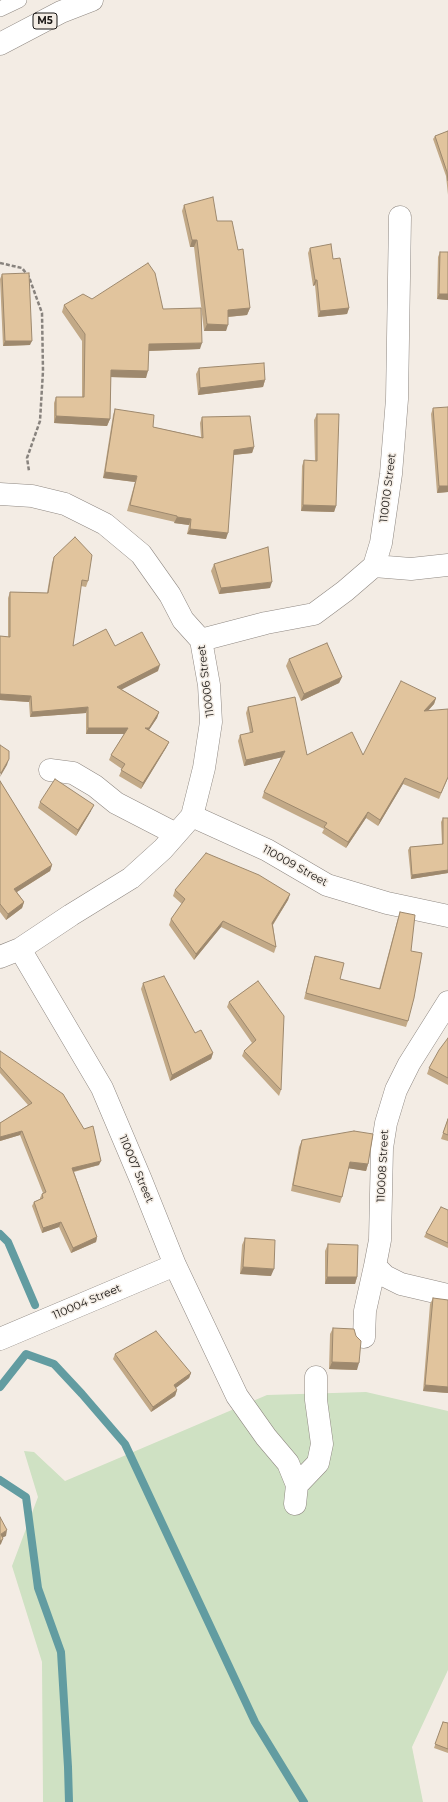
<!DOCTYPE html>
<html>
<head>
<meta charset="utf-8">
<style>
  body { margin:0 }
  canvas { display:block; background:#f3ece4 }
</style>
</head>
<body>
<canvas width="448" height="1802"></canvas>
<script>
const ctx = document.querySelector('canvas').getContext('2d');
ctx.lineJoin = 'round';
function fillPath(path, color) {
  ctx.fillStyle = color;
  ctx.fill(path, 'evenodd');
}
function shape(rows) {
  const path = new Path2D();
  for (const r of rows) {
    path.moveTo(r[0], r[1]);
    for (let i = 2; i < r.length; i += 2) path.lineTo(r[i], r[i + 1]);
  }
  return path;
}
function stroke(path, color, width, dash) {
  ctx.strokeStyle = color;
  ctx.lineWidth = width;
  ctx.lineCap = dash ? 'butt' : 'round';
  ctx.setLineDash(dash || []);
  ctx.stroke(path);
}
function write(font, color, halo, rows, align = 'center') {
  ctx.font = font + ' Montserrat,sans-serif';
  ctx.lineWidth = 3;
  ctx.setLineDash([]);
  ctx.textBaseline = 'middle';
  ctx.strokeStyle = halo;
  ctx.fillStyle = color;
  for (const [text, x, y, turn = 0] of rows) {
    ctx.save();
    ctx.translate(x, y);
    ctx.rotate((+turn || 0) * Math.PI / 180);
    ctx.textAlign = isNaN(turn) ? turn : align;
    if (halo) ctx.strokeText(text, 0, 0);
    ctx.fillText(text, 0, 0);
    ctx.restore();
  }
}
fillPath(shape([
  [366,1392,448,1411,448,1670,412,1747,423,1802,43,1802,42,1662,12,1566,38,1497,24,1451,34,1452,65,1481,267,1395]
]), '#cfe1c3');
stroke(shape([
  [0,1234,8,1242,35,1305],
  [0,1387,26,1354,54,1364,82,1394,125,1444,255,1722,304,1802],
  [0,1480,26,1497,38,1588,61,1652,68,1767,69,1802]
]), '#629ca1', 8);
const service = shape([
  [0,9,19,0]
]);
const minor = shape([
  [0,494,32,496,65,504,105,524,141,554,170,595,183,620,201,640,209,685,211,722,204,768,192,816,163,849,131,878,71,915,20,949,0,957],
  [374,566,411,569,448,565],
  [201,640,266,623,314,614,345,591,374,566,381,543,391,474,397,399,400,217],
  [50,770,73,773,95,786,116,803,176,834],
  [192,816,267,850,327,885,387,903,448,916],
  [20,949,102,1088,141,1180,175,1265,237,1396,266,1437,288,1463,297,1485,295,1504],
  [448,1002,409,1064,396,1090,386,1123,382,1148,380,1240,375,1266,385,1276,401,1284,448,1295],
  [364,1337,365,1311,375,1266],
  [0,1339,175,1265],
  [297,1485,318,1463,322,1444,316,1400,316,1377]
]);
const primary = shape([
  [0,44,61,12,92,0]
]);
stroke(service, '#8f8882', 16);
stroke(minor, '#8f8882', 23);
stroke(primary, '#8f8882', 23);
stroke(shape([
  [0,263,22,268,29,277,42,313,43,371,40,421,27,458,29,471]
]), '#88837e', 2.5, [4, 2]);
stroke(service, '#fff', 15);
stroke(minor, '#fff', 22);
stroke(primary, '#fff', 22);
fillPath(shape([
  [448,131,448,195,446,176,433,139,435,136],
  [184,205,217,221,250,308,247,315,228,317,226,331,204,331,194,247,190,247,182,211],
  [310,248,333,259,349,308,347,314,318,317,315,285,313,286,308,253],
  [440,252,448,252,448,300,437,299,438,257],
  [2,274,30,345,3,346,0,279],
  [92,299,163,309,200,349,149,351,146,378,111,377,110,419,107,426,54,423,54,403,56,397,82,397,82,341,62,312,64,305],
  [199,368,265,380,263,387,198,395,196,374],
  [433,408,448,492,437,493,431,414],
  [115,409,153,427,201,437,200,423,202,417,254,447,252,453,234,455,226,539,187,534,189,525,174,523,175,522,127,511,135,482,103,478,113,415],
  [317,414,336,506,334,512,301,511,302,466,304,460,315,461,314,420],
  [54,557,88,581,86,587,81,586,73,646,115,646,158,671,121,689,159,712,157,718,149,730,169,742,166,748,141,789,119,776,122,769,109,760,111,755,124,734,86,734,86,713,30,717,29,702,0,700,0,636,8,637,8,598,10,592,47,593,52,563],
  [214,564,270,588,219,594,211,571],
  [289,659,342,677,339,683,301,701,286,666],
  [436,698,434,704,428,711,448,778,439,799,403,784,378,826,366,818,346,848,322,833,324,829,262,798,264,792,282,757,244,766,238,741,240,735,250,733,246,713,248,707,307,755,363,755],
  [0,781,52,865,50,871,17,892,24,902,22,908,6,920,0,912],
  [40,802,91,811,76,836,38,808],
  [443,818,448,873,411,879,408,850,410,847,442,844,441,822],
  [175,890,290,894,288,900,273,925,276,947,274,953,221,927,194,960,169,925,171,919,182,904,173,896],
  [400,912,411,951,408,1021,406,1027,304,999,313,962,315,956,340,979,379,989,398,918],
  [258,981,281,1090,279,1096,242,1056,244,1051,252,1043,227,1007,229,1002],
  [143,983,195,1033,213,1053,211,1059,170,1081,141,989],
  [448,1038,448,1085,427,1074,429,1068],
  [0,1051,99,1165,74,1172,97,1237,96,1242,71,1253,59,1227,42,1233,32,1206,34,1202,40,1199,40,1198,42,1194,43,1193,20,1135,0,1141,0,1123,28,1105,0,1073],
  [448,1118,448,1141,441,1139],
  [302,1140,368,1164,366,1171,348,1168,342,1197,340,1203,291,1191,299,1147],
  [448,1210,448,1248,424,1237,426,1233],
  [245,1238,271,1276,240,1274,242,1245],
  [328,1244,357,1277,355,1284,325,1284,325,1251],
  [433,1298,448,1393,423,1391,430,1304],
  [333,1328,357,1370,329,1369,330,1334],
  [115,1354,191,1373,189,1378,175,1388,177,1390,175,1396,151,1412,113,1359],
  [443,1722,448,1723,448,1753,434,1748]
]), '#c2a987');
fillPath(shape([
  [192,240,197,240,194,247,190,247],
  [315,280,317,280,315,285,313,286],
  [439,294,448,294,448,300,437,299],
  [250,308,247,315,226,317,228,310],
  [349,308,347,314,318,317,320,311],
  [207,324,228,325,226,331,204,331],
  [5,341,32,341,30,345,3,346],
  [202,343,200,349,146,351,149,344],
  [111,370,148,371,146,378,109,377],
  [265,380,263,387,198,395,200,388],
  [56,416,110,419,107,426,54,423],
  [254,447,252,453,232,455,234,450],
  [105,472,137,476,135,482,103,478],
  [439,486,448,486,448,492,437,493],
  [303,505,336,506,334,512,301,511],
  [177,517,191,519,189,525,174,523],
  [190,529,228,533,226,539,187,534],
  [272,582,270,588,219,594,221,588],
  [160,665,158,671,115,693,117,687],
  [342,677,339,683,301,701,304,694],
  [0,694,31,696,29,702,0,700],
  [436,698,434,704,422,717,424,711],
  [88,707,86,713,30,717,32,712],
  [159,712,157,718,147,733,145,728],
  [88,728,128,728,126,734,86,734],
  [169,742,166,748,141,789,143,783],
  [285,751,283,757,244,766,246,760],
  [9,759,7,765,0,777,1,773],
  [405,778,403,784,378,826,380,820],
  [94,805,91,811,76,836,78,830],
  [368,812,366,818,346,848,348,842],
  [52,865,50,871,12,895,14,889],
  [448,870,448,873,411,879,412,875],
  [290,894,288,900,270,929,272,923],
  [24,902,22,908,6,920,8,914],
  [223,921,221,927,194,960,196,954],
  [213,1053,211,1059,170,1081,172,1075],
  [22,1131,20,1135,0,1141,0,1137],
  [101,1161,99,1165,71,1172,72,1168],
  [350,1162,368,1164,366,1171,347,1168],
  [61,1222,59,1227,42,1233,43,1228],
  [97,1237,96,1242,71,1253,73,1248],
  [243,1267,274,1269,271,1276,240,1274],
  [327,1277,357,1277,355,1284,325,1284],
  [332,1362,359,1363,357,1370,329,1369],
  [191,1373,189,1378,172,1391,174,1385],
  [425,1385,448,1387,448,1393,423,1391],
  [177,1390,175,1396,151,1412,153,1407],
  [7,1530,6,1536,0,1539,1,1534],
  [3,1539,1,1544,0,1545,0,1541]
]), '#9e896e');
const building = shape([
  [448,131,448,181,447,172,435,136,448,131],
  [213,197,217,221,232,221,238,250,243,249,250,308,228,310,228,325,207,324,197,240,192,240,184,205,213,197],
  [331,244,333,259,340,258,349,308,320,311,317,280,315,280,310,248,331,244],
  [440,252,448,252,448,294,439,294,440,252],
  [148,263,155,273,163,309,201,308,202,343,149,344,148,371,111,370,110,419,56,416,56,397,84,397,85,334,64,305,83,294,92,299,148,263],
  [29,273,32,341,5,341,2,274,29,273],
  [264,363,265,380,200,388,199,368,264,363],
  [448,407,448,486,439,486,433,408,448,407],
  [115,409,154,415,153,427,203,438,202,417,250,416,254,447,234,450,228,533,190,529,191,519,177,517,177,516,130,505,137,476,105,472,115,409],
  [317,414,339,414,336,506,303,505,304,460,317,461,317,414],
  [75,537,92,555,88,581,82,580,73,646,106,629,115,646,142,632,160,665,117,687,159,712,149,728,145,728,169,742,143,783,121,770,125,764,111,755,128,728,88,728,88,707,32,712,31,696,0,694,0,636,10,637,10,592,48,593,54,557,75,537],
  [268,547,272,582,221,588,214,564,268,547],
  [327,643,342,677,304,694,289,659,327,643],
  [401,681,436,698,424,711,448,709,448,777,441,793,405,778,380,820,368,812,348,842,324,827,327,823,264,792,285,751,246,760,240,735,253,732,248,707,295,697,307,755,352,732,363,755,401,681],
  [0,745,9,751,9,759,1,773,0,773,0,745],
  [55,779,94,805,78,830,40,802,55,779],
  [0,781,52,865,14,889,24,902,8,914,0,904,0,781],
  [443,818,448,818,448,870,412,875,410,847,443,844,443,818],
  [206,853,259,875,290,894,272,923,276,947,223,921,196,954,171,919,185,899,175,890,206,853],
  [400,912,415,915,411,951,422,953,414,998,408,1021,306,993,315,956,344,963,340,979,380,989,400,912],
  [164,976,195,1033,201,1030,213,1053,172,1075,143,983,164,976],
  [258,981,284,1016,281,1090,244,1051,256,1040,229,1002,258,981],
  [448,1038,448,1078,429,1068,439,1050,448,1038],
  [0,1051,63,1094,84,1129,93,1126,101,1161,72,1168,97,1237,73,1248,61,1222,43,1228,34,1202,43,1198,42,1194,46,1192,22,1131,0,1137,0,1123,32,1103,0,1067,0,1051],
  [448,1119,448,1135,443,1133,448,1119],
  [354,1131,373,1134,368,1164,350,1162,342,1197,293,1185,302,1140,354,1131],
  [441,1207,448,1210,448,1243,426,1233,441,1207],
  [245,1238,275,1240,274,1269,243,1267,245,1238],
  [328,1244,358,1245,357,1277,327,1277,328,1244],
  [433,1298,448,1300,448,1387,425,1385,433,1298],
  [333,1328,354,1329,356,1336,361,1341,359,1363,332,1362,333,1328],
  [156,1331,191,1373,174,1385,177,1390,153,1407,115,1354,156,1331],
  [0,1517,7,1530,1,1534,3,1539,0,1541,0,1517],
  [443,1722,448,1723,448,1749,435,1744,443,1722]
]);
fillPath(building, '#e1c49d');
stroke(building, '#9e896e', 1);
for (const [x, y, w] of [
  [45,21,24]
]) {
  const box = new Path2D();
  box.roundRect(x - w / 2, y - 8, w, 16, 3);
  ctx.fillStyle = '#f3ece4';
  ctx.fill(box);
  stroke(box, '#191614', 1);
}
write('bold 10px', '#191614', null, [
  ["M5",45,21]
]);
write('11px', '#191614', '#f3ece4', [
  ["110010 Street",388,488,-83],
  ["110006 Street",206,681,-97],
  ["110009 Street",295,866,29],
  ["110008 Street",383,1166,-87],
  ["110007 Street",136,1169,67],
  ["110004 Street",87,1302,-23]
]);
</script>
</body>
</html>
